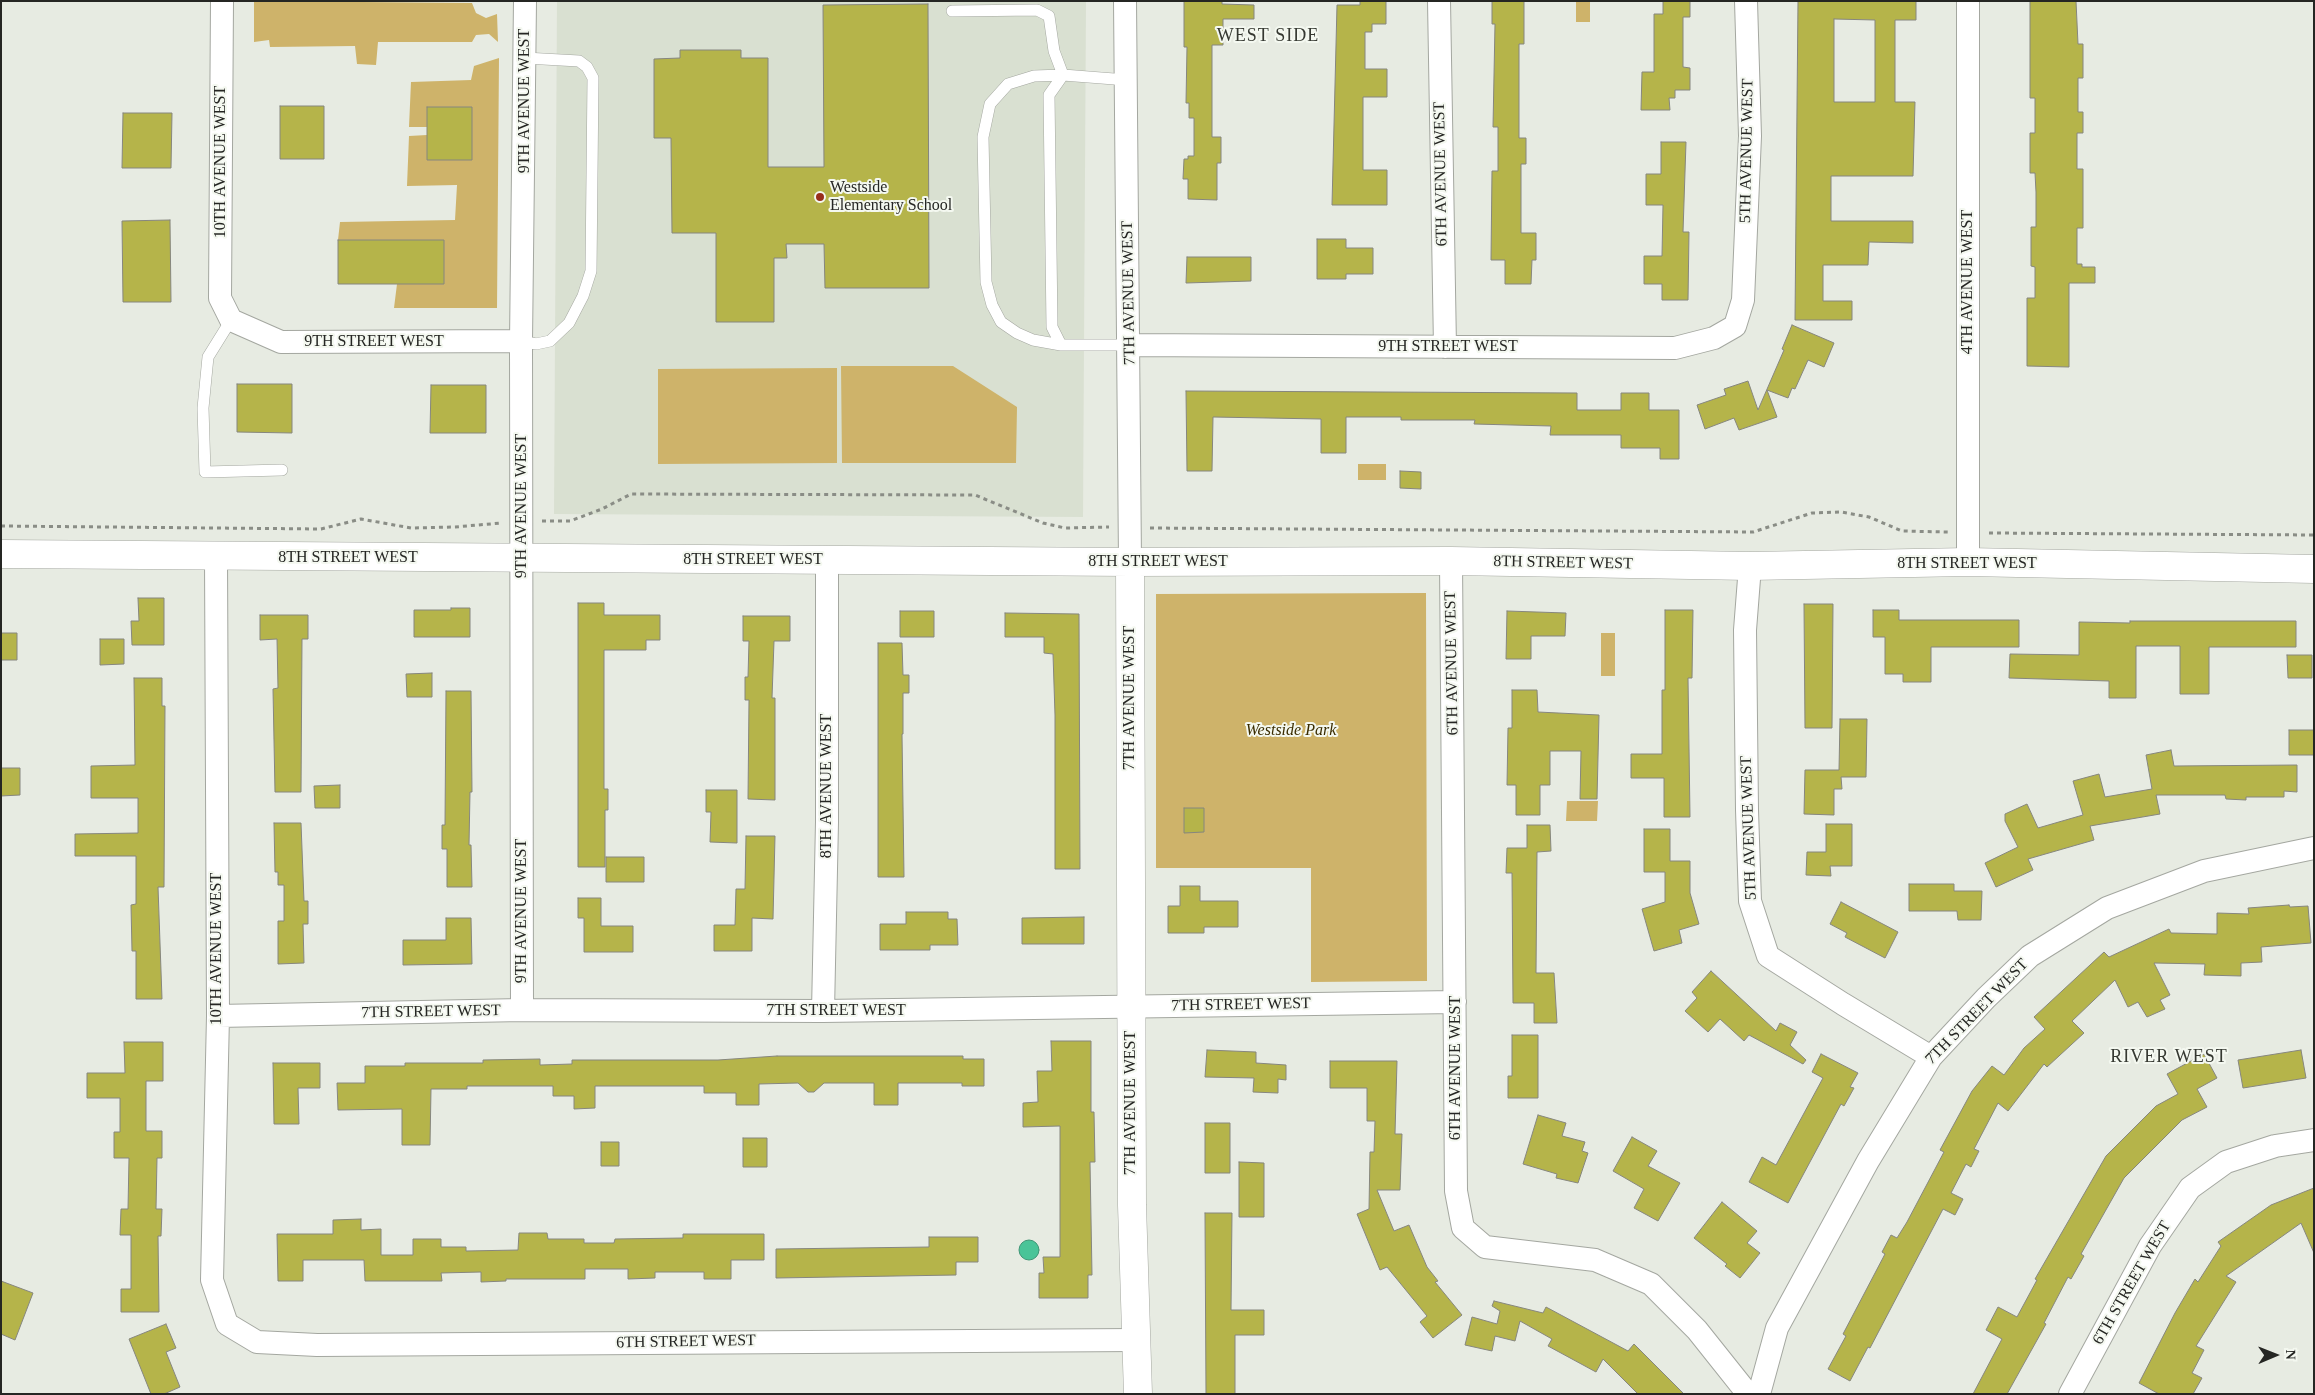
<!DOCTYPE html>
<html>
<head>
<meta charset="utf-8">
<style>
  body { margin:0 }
  #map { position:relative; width:2315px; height:1395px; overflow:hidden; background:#e7ebe2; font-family:Georgia,serif }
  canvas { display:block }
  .frame { position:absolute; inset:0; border:2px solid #252623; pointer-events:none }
  .north { position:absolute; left:2250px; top:1330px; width:50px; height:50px; -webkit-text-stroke:4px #f4f8f0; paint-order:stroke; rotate:89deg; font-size:14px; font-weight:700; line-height:20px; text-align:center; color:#252623 }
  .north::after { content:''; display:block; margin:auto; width:18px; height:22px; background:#252623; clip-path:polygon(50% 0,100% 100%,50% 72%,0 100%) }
</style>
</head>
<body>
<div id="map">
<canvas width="2315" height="1395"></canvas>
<div class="frame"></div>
<div class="north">N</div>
</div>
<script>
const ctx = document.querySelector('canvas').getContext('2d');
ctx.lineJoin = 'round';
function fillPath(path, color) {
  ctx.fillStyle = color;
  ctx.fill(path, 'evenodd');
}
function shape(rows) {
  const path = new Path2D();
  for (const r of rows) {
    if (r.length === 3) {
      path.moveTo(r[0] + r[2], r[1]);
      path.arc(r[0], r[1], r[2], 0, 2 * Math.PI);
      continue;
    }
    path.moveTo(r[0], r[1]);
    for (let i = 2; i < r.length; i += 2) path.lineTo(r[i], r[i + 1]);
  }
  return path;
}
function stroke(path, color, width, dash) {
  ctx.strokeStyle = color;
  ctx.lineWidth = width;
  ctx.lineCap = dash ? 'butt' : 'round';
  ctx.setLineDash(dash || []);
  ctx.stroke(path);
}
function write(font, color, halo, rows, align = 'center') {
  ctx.font = font + ' Georgia,serif';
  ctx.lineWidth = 4;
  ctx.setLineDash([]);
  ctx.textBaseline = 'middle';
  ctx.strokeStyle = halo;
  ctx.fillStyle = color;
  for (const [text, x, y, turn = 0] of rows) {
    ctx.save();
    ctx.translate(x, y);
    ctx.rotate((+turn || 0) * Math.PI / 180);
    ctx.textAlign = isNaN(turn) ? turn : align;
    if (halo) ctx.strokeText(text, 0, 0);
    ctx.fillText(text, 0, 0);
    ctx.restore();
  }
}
fillPath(shape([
  [557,1,1086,1,1083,517,554,514]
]), '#d9e0d1');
fillPath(shape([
  [254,1,472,3,476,13,486,18,497,14,498,42,489,34,476,35,472,42,378,42,376,65,357,64,355,46,270,47,269,40,254,42],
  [1576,1,1590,1,1590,22,1576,22],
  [499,58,497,308,394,308,397,284,444,284,444,241,338,240,340,222,455,220,457,185,407,186,409,136,427,135,427,160,472,160,472,107,427,107,427,127,409,127,411,82,471,80,474,66],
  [841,366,953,366,1017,407,1016,463,842,463],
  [837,368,837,463,658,464,658,369],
  [1358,464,1386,464,1386,480,1358,480],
  [1426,593,1427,981,1311,982,1311,868,1156,868,1156,594],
  [1601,633,1615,633,1615,676,1601,676],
  [1567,801,1598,801,1597,821,1566,821]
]), '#ceb36a');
const water = shape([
  [1029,1250,10]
]);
fillPath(water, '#4ac498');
stroke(water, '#3f9575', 1);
const building = shape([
  [1184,1,1222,1,1222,4,1254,5,1254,19,1223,19,1223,45,1212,45,1212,137,1221,137,1221,163,1217,163,1217,200,1188,199,1188,179,1183,179,1184,159,1188,159,1188,156,1194,156,1194,118,1189,118,1189,103,1186,103,1187,47,1184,47,1184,1],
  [1360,1,1386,1,1386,24,1372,24,1372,32,1365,32,1365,69,1387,69,1387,97,1363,97,1363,170,1387,170,1387,205,1332,205,1337,5,1360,5,1360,1],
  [1492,1,1524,1,1524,44,1519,44,1519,138,1526,138,1526,164,1521,164,1521,233,1536,233,1536,260,1532,260,1531,284,1505,284,1505,260,1491,260,1492,171,1498,171,1498,127,1493,127,1495,24,1492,24,1492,1],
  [1663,1,1690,1,1690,17,1683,17,1683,67,1690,68,1690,90,1675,90,1675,98,1669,98,1670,110,1641,110,1642,72,1654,72,1654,14,1663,14,1663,1],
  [1798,1,1916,1,1916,20,1895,20,1895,102,1915,102,1913,176,1831,176,1831,221,1913,221,1913,243,1869,242,1868,265,1823,265,1823,301,1852,301,1852,320,1795,320,1798,1],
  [1834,19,1875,20,1875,102,1834,102,1834,19],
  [2030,1,2076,1,2078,44,2083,44,2083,78,2078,78,2078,112,2083,112,2083,133,2077,133,2077,169,2083,169,2083,228,2077,228,2077,264,2082,264,2082,267,2095,267,2095,283,2069,283,2069,367,2027,366,2027,298,2035,298,2035,267,2031,266,2031,227,2036,227,2036,192,2035,173,2030,173,2030,133,2035,133,2035,98,2030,98,2030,1],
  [928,4,929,288,825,288,824,244,786,244,787,258,774,258,774,322,716,322,716,233,672,233,671,138,654,138,654,59,680,58,680,50,741,50,741,58,768,58,768,167,824,167,823,5,928,4],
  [280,106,324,106,324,159,280,159,280,106],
  [427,107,472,107,472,160,427,160,427,107],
  [123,113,172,113,171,168,122,168,123,113],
  [1661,142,1686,142,1683,232,1689,232,1688,300,1662,300,1662,284,1644,284,1644,256,1662,256,1663,205,1646,205,1646,174,1661,174,1661,142],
  [170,220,171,302,123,302,122,221,170,220],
  [1317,239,1346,239,1346,248,1373,248,1373,274,1346,274,1346,279,1317,279,1317,239],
  [338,240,444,240,444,284,338,284,338,240],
  [1187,257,1251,257,1251,281,1186,283,1187,257],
  [1792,325,1834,343,1824,367,1808,360,1795,389,1792,388,1788,398,1767,390,1777,417,1739,430,1734,418,1705,429,1697,405,1726,395,1724,389,1748,381,1758,410,1784,350,1782,349,1792,325],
  [237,384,292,384,292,433,237,432,237,384],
  [431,385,486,385,486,433,430,433,431,385],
  [1186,391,1577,393,1577,410,1621,410,1621,393,1649,393,1649,410,1679,410,1679,459,1660,459,1660,448,1621,448,1621,435,1550,435,1551,426,1474,424,1475,420,1401,420,1401,417,1346,417,1346,453,1321,453,1321,419,1213,417,1212,471,1187,471,1186,391],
  [1400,471,1421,472,1421,489,1400,488,1400,471],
  [138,598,164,598,164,645,132,645,131,621,139,621,138,598],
  [578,603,604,603,604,615,660,615,660,640,646,640,646,650,604,650,604,789,608,789,608,810,605,810,605,867,578,867,578,603],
  [1804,604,1833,604,1832,728,1805,728,1804,604],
  [451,608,470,608,470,637,414,637,414,610,451,610,451,608],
  [1665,610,1693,610,1692,678,1688,678,1690,817,1664,817,1664,778,1631,778,1631,754,1662,754,1662,690,1665,690,1665,610],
  [1873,610,1899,610,1899,620,2019,620,2019,647,1931,647,1931,682,1903,682,1903,674,1885,674,1885,637,1873,637,1873,610],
  [900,611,934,611,934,637,900,637,900,611],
  [1507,611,1566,613,1565,636,1531,636,1531,659,1506,659,1507,611],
  [1005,613,1079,614,1080,869,1055,869,1055,715,1053,654,1044,653,1044,637,1005,637,1005,613],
  [260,615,308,615,308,639,302,639,301,792,275,792,273,689,278,688,277,639,260,640,260,615],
  [743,616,790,616,790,641,774,641,772,698,775,698,775,800,748,799,749,700,745,700,745,677,748,677,749,641,743,641,743,616],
  [2130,621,2296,621,2296,647,2209,647,2209,694,2180,694,2180,646,2136,646,2136,698,2109,698,2109,681,2009,678,2010,654,2079,655,2079,622,2130,623,2130,621],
  [1,633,17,633,17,660,1,660,1,633],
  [100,639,124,639,124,664,100,665,100,639],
  [878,643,902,643,903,675,909,675,909,693,903,693,903,734,902,734,904,877,878,877,878,643],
  [2287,655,2312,655,2312,678,2288,678,2287,655],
  [432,673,432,697,407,697,406,674,432,673],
  [134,678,162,678,162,706,165,706,164,887,158,887,162,999,136,999,136,951,132,951,131,905,136,904,136,856,75,856,75,834,138,833,138,798,91,798,91,766,135,765,134,678],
  [1512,690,1537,690,1538,712,1599,715,1597,799,1580,799,1581,751,1550,751,1550,785,1540,785,1540,815,1516,815,1516,785,1507,785,1508,728,1512,728,1512,690],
  [446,691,471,691,472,792,470,792,469,845,471,845,472,887,447,887,447,849,442,849,442,825,445,825,446,691],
  [1840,719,1867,719,1866,777,1841,777,1842,789,1834,789,1834,815,1804,814,1805,770,1839,770,1840,719],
  [2289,730,2314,730,2314,755,2289,755,2289,730],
  [2171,750,2174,766,2297,765,2297,792,2284,791,2284,797,2246,797,2246,800,2226,799,2225,795,2156,795,2160,814,2090,826,2094,840,2028,859,2033,870,1996,887,1985,863,2018,847,2005,821,2005,814,2027,804,2038,828,2083,815,2073,781,2099,774,2105,797,2152,789,2146,755,2171,750],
  [1,768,20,768,20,795,1,796,1,768],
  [340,785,340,808,315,808,314,786,340,785],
  [706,790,737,790,737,843,710,842,711,812,706,812,706,790],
  [1184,808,1204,808,1204,832,1184,833,1184,808],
  [274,823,301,823,304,901,308,901,308,924,303,924,304,963,278,964,278,921,284,921,284,885,278,885,278,872,275,872,274,823],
  [1826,824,1852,824,1852,866,1830,866,1831,876,1806,875,1807,852,1826,852,1826,824],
  [1527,825,1550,825,1551,851,1537,852,1536,973,1554,973,1557,1023,1534,1023,1534,1003,1513,1003,1512,873,1506,873,1507,848,1527,848,1527,825],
  [1644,829,1670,829,1670,861,1690,861,1690,893,1699,924,1679,930,1682,943,1654,951,1642,909,1665,902,1665,872,1644,872,1644,829],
  [746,836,775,836,773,919,752,918,752,951,714,951,714,925,735,925,736,889,745,889,746,836],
  [606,857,644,857,644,882,606,882,606,857],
  [1909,884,1954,884,1954,891,1982,891,1981,920,1958,920,1957,911,1909,911,1909,884],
  [1180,886,1200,886,1200,901,1238,901,1238,927,1204,927,1204,933,1168,933,1168,906,1180,906,1180,886],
  [578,898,601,898,601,926,633,926,633,952,584,952,584,918,578,918,578,898],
  [1841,902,1898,932,1885,958,1845,937,1847,933,1830,924,1841,902],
  [2289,905,2290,907,2308,906,2311,943,2261,947,2262,962,2241,963,2241,976,2204,975,2205,964,2154,963,2170,995,2160,1000,2165,1009,2147,1017,2138,1002,2128,1007,2115,980,2072,1021,2084,1033,2047,1067,2044,1064,2008,1111,1998,1103,1974,1149,1979,1151,1971,1167,1966,1164,1951,1193,1963,1199,1955,1215,1943,1209,1870,1348,1868,1347,1850,1381,1828,1369,1846,1336,1843,1334,1885,1254,1882,1252,1891,1235,1897,1238,1907,1222,1944,1152,1940,1150,1972,1091,1992,1066,2004,1075,2024,1048,2045,1029,2034,1017,2104,952,2109,957,2169,929,2171,933,2217,934,2217,913,2249,914,2248,908,2289,905],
  [906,912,948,912,948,919,957,919,958,945,930,945,930,950,880,950,880,924,906,924,906,912],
  [1084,917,1084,944,1022,944,1022,918,1084,917],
  [446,918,471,918,472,964,403,965,403,940,446,940,446,918],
  [1711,971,1776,1031,1780,1023,1797,1032,1790,1045,1806,1060,1803,1064,1749,1035,1744,1041,1720,1019,1708,1032,1685,1011,1697,998,1692,992,1711,971],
  [1512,1035,1538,1035,1538,1098,1508,1098,1508,1076,1512,1076,1512,1035],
  [1051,1041,1091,1041,1091,1112,1094,1112,1095,1162,1090,1162,1092,1275,1088,1275,1088,1298,1039,1298,1039,1273,1044,1273,1043,1257,1060,1257,1060,1126,1023,1127,1023,1103,1038,1102,1037,1071,1052,1071,1051,1041],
  [124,1042,163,1042,163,1081,146,1081,146,1131,162,1131,162,1158,157,1158,156,1209,162,1209,161,1236,158,1236,159,1312,121,1312,121,1289,131,1289,131,1235,120,1235,121,1209,128,1209,129,1158,114,1158,114,1132,120,1132,120,1098,87,1098,87,1073,125,1073,124,1042],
  [1207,1050,1256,1052,1256,1063,1286,1065,1286,1080,1278,1079,1278,1093,1253,1092,1254,1078,1205,1077,1207,1050],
  [2301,1050,2306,1078,2243,1088,2238,1060,2301,1050],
  [1821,1054,1858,1073,1850,1087,1854,1088,1844,1106,1841,1104,1788,1203,1749,1182,1762,1157,1776,1165,1823,1078,1812,1072,1821,1054],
  [2204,1054,2217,1078,2197,1089,2207,1107,2182,1120,2124,1178,2081,1254,2084,1256,2071,1279,2068,1277,2044,1323,2046,1324,2007,1394,1973,1394,2002,1339,1986,1330,1998,1307,2017,1317,2037,1280,2035,1279,2106,1156,2156,1106,2178,1094,2167,1074,2204,1054],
  [777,1056,963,1056,963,1059,984,1059,984,1086,962,1086,962,1083,898,1083,898,1105,874,1105,874,1083,824,1083,814,1092,808,1092,798,1083,759,1084,759,1105,736,1105,736,1093,704,1093,704,1086,595,1086,595,1108,574,1109,574,1096,553,1096,553,1086,467,1086,467,1089,431,1089,430,1145,402,1145,402,1109,338,1110,337,1083,365,1083,365,1066,405,1066,405,1063,483,1063,483,1060,540,1059,540,1065,572,1064,572,1060,718,1060,777,1056],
  [1330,1061,1397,1061,1395,1134,1402,1134,1400,1190,1377,1190,1394,1231,1409,1225,1427,1267,1438,1281,1435,1282,1462,1315,1433,1338,1420,1322,1427,1316,1387,1267,1380,1270,1357,1214,1369,1209,1370,1152,1374,1152,1375,1121,1367,1121,1367,1088,1330,1088,1330,1061],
  [273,1063,320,1063,320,1088,298,1088,299,1124,274,1124,273,1063],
  [1538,1115,1566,1123,1562,1136,1585,1142,1582,1151,1588,1153,1578,1183,1556,1178,1557,1174,1523,1164,1538,1115],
  [1205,1123,1230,1123,1230,1173,1205,1173,1205,1123],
  [1632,1137,1657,1151,1648,1166,1680,1183,1658,1221,1634,1208,1644,1189,1613,1171,1632,1137],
  [743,1138,767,1138,767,1167,743,1167,743,1138],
  [601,1142,619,1142,619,1166,601,1166,601,1142],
  [1239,1162,1264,1163,1264,1217,1239,1217,1239,1162],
  [2314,1188,2314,1253,2301,1223,2226,1276,2236,1282,2196,1346,2204,1350,2192,1373,2202,1378,2193,1394,2159,1394,2139,1383,2175,1313,2195,1279,2198,1282,2221,1246,2218,1242,2271,1205,2314,1188],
  [1722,1202,1757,1231,1747,1243,1760,1253,1740,1278,1725,1266,1727,1264,1694,1238,1722,1202],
  [1205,1213,1232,1213,1231,1310,1264,1310,1264,1335,1235,1335,1235,1394,1206,1394,1205,1213],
  [361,1219,361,1230,381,1229,381,1255,413,1255,413,1239,441,1239,441,1247,466,1247,466,1251,518,1250,519,1233,547,1233,548,1239,584,1239,584,1243,614,1243,615,1239,683,1238,683,1234,764,1234,764,1260,731,1260,731,1279,704,1279,704,1272,655,1272,655,1278,628,1279,628,1269,585,1269,585,1279,506,1279,506,1281,481,1282,481,1272,441,1273,442,1281,365,1281,364,1260,303,1260,303,1281,278,1281,277,1234,333,1234,333,1220,361,1219],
  [929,1237,978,1237,978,1262,956,1262,956,1275,776,1278,776,1249,929,1247,929,1237],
  [1,1281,33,1293,15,1340,1,1334,1,1281],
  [1494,1301,1543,1313,1546,1307,1628,1351,1634,1344,1684,1394,1638,1394,1603,1359,1596,1372,1548,1346,1552,1339,1520,1321,1515,1341,1495,1336,1492,1351,1465,1345,1472,1317,1497,1324,1500,1311,1492,1306,1494,1301],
  [166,1324,176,1348,166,1352,180,1387,164,1394,151,1394,129,1339,166,1324]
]);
fillPath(building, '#b5b44a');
stroke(building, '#86867e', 1);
const lane = shape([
  [952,11,1037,10,1049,16,1054,51,1063,75],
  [1063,75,1049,95,1052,327,1061,345,1129,345],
  [231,320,208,357,203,408,205,472,282,470],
  [521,341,536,344,550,341,569,323,583,296,591,271,593,78,587,67,579,61,525,58],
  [1061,345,1033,340,1017,333,1001,322,992,305,986,282,983,137,990,104,1008,84,1034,76,1063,75,1127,80]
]);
const street = shape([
  [222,1,220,298,231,320,281,342,521,341],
  [1125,1,1130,562],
  [1439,1,1445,347],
  [1968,1,1968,562],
  [1129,345,1675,348,1714,338,1735,326,1743,300,1750,136,1746,1],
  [216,557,218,1016,212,1280,227,1324,257,1342,317,1345,1136,1340],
  [1451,561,1456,1191,1463,1228,1485,1247,1595,1260,1651,1284,1697,1330,1748,1394],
  [1750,566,1745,630,1747,810,1750,901,1768,956,1843,1004,1931,1057],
  [522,1010,521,341,525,1],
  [823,1011,827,822,827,560],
  [218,1016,522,1010,823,1011,1455,1002],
  [1759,1394,1777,1328,1868,1161,1931,1057,1986,998,2030,956,2107,908,2204,871,2314,848],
  [2070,1394,2150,1246,2190,1188,2226,1162,2275,1146,2314,1140]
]);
const secondary = shape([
  [1,554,1130,562,1451,561,1750,566,1968,562,2314,569],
  [1130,562,1132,1205,1138,1394]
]);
stroke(lane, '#a4a7a0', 12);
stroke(street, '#a4a7a0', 24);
stroke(secondary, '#a4a7a0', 29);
stroke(shape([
  [542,521,570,521,602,509,631,494,975,495,1043,523,1065,528,1109,527],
  [1,526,321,529,361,519,411,528,455,527,501,523],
  [1150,528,1753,532,1812,513,1841,512,1869,517,1902,531,1948,532],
  [1989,533,2314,535]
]), '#8a8d86', 3, [4, 4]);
stroke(lane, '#fff', 11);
stroke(street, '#fff', 22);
stroke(secondary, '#fff', 28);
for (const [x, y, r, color] of [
  [820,197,5,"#982e1b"]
]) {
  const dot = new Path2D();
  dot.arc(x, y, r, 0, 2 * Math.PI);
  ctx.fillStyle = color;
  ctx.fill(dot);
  stroke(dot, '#f4f8f0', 2);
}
write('16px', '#252623', '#f4f8f0', [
  ["9TH AVENUE WEST",525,101,-90],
  ["5TH AVENUE WEST",1747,151,-89],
  ["10TH AVENUE WEST",221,162,-90],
  ["6TH AVENUE WEST",1441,174,-91],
  ["4TH AVENUE WEST",1968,282,-90],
  ["7TH AVENUE WEST",1129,293,-91],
  ["9TH STREET WEST",374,342],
  ["9TH STREET WEST",1448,347],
  ["9TH AVENUE WEST",522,506,-90],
  ["8TH STREET WEST",348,558],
  ["8TH STREET WEST",753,560],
  ["8TH STREET WEST",1158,562],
  ["8TH STREET WEST",1563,563,1],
  ["8TH STREET WEST",1967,564],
  ["6TH AVENUE WEST",1452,663,-91],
  ["7TH AVENUE WEST",1130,698,-90],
  ["8TH AVENUE WEST",827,786,-90],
  ["5TH AVENUE WEST",1749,828,-92],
  ["9TH AVENUE WEST",522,911,-90],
  ["10TH AVENUE WEST",217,949,-90],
  ["7TH STREET WEST",1241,1005,-1],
  ["7TH STREET WEST",836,1011],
  ["7TH STREET WEST",431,1012,-1],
  ["7TH STREET WEST",1977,1012,-46],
  ["6TH AVENUE WEST",1456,1068,-90],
  ["7TH AVENUE WEST",1131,1103,-90],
  ["6TH STREET WEST",2132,1283,-60],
  ["6TH STREET WEST",686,1342,-1]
]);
write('16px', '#252623', '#f4f8f0', [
  ["Westside",830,188],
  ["Elementary School",830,206]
], 'left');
write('italic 16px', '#3a2c00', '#f4f8f0', [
  ["Westside Park",1291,731]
]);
ctx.letterSpacing = '1px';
write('18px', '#353831', '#f4f8f0', [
  ["WEST SIDE",1268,36],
  ["RIVER WEST",2169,1057]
]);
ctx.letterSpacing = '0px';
</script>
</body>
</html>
